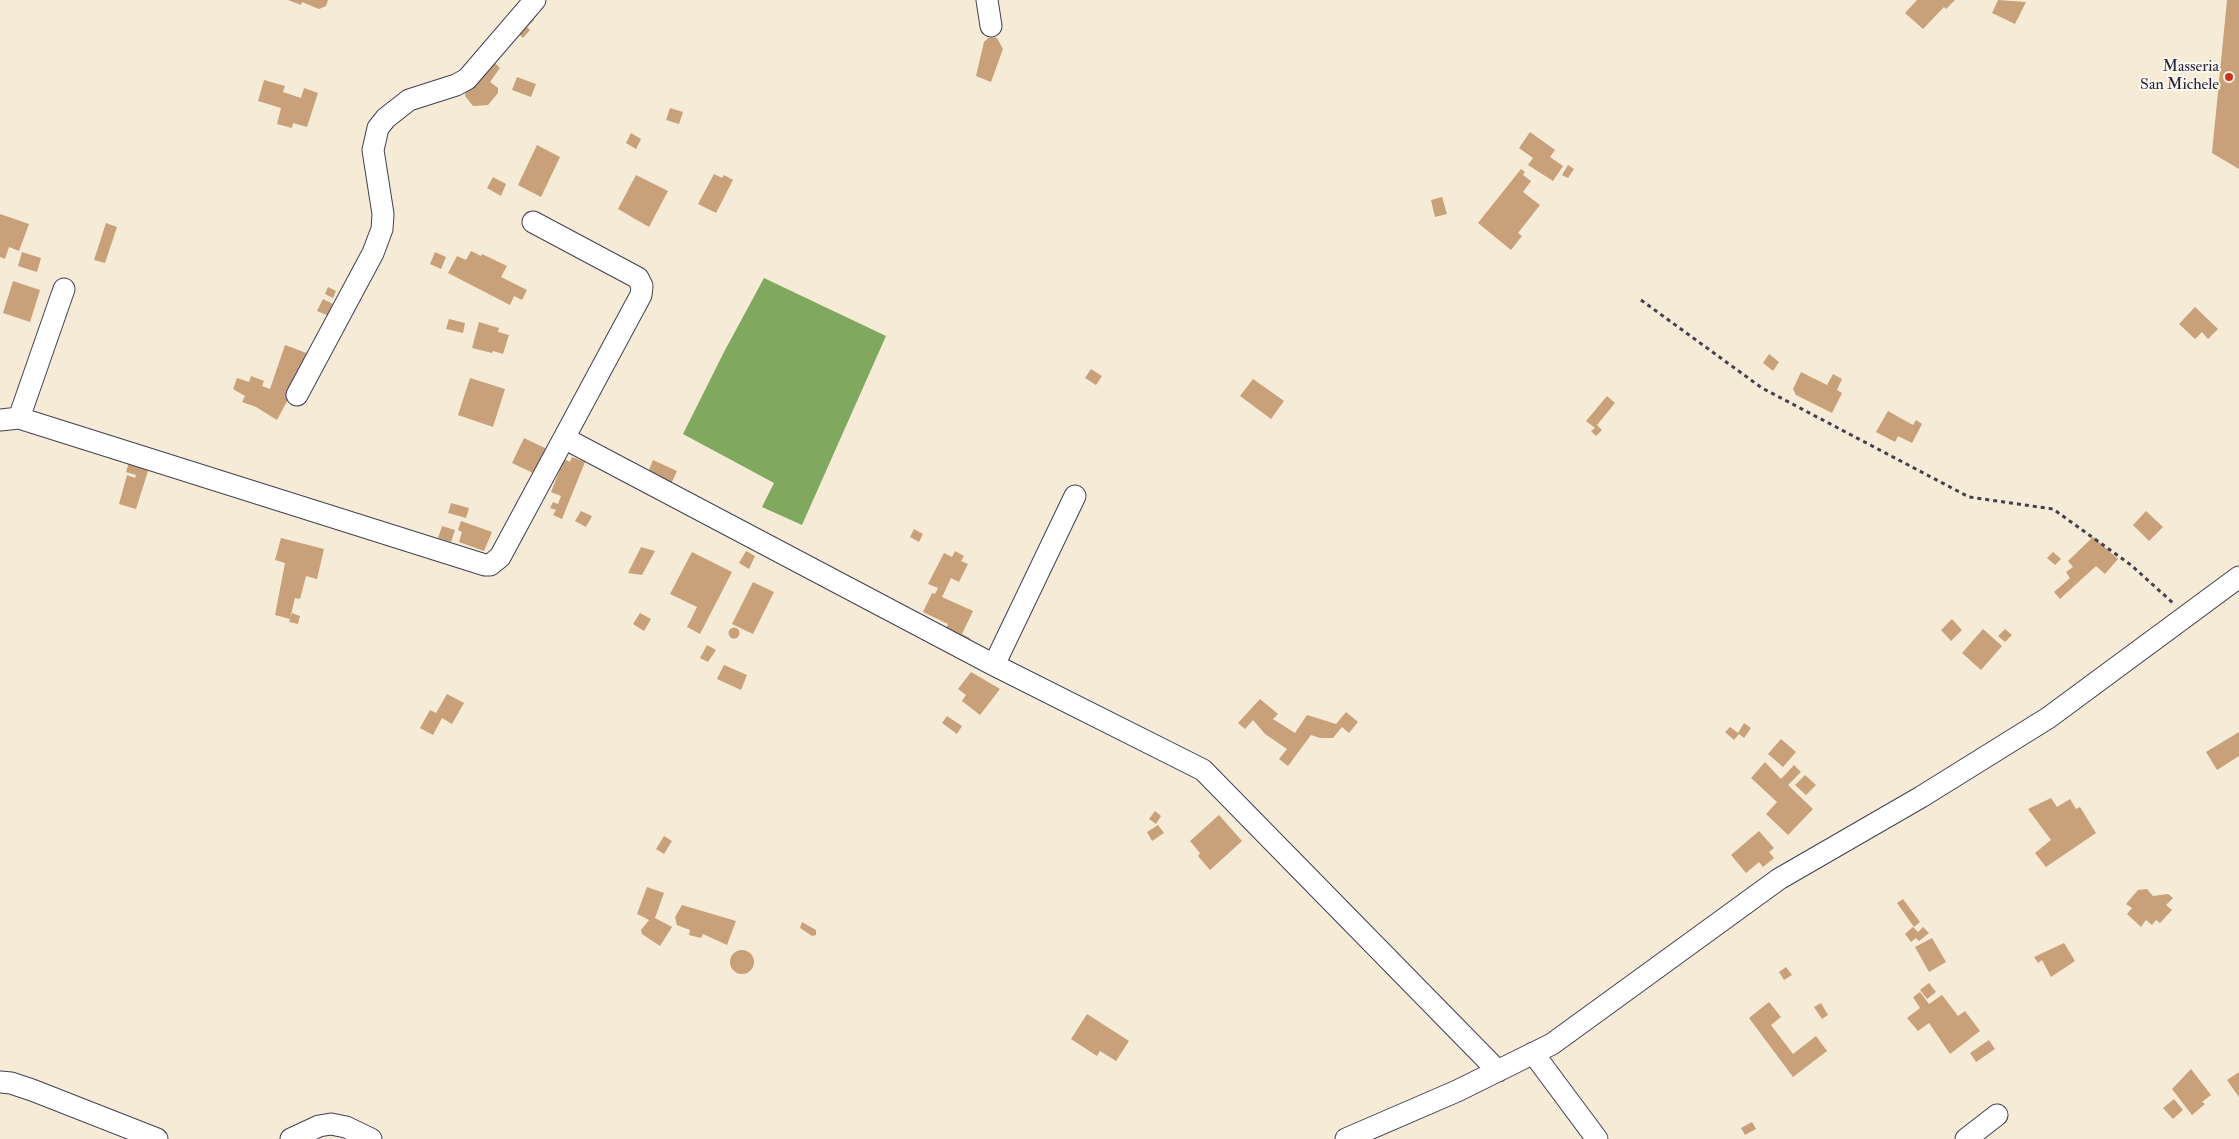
<!DOCTYPE html>
<html>
<head>
<meta charset="utf-8">
<style>
  body { margin:0 }
  canvas { display:block; background:#f6ebd7 }
</style>
</head>
<body>
<canvas width="2239" height="1139"></canvas>
<script>
const ctx = document.querySelector('canvas').getContext('2d');
ctx.lineJoin = 'round';
function fillPath(path, color) {
  ctx.fillStyle = color;
  ctx.fill(path, 'evenodd');
}
function shape(rows) {
  const path = new Path2D();
  for (const r of rows) {
    if (r.length === 3) {
      path.moveTo(r[0] + r[2], r[1]);
      path.arc(r[0], r[1], r[2], 0, 2 * Math.PI);
      continue;
    }
    path.moveTo(r[0], r[1]);
    for (let i = 2; i < r.length; i += 2) path.lineTo(r[i], r[i + 1]);
  }
  return path;
}
function stroke(path, color, width, dash) {
  ctx.strokeStyle = color;
  ctx.lineWidth = width;
  ctx.lineCap = dash ? 'butt' : 'round';
  ctx.setLineDash(dash || []);
  ctx.stroke(path);
}
function write(font, color, halo, rows, align = 'center') {
  ctx.font = font + ' "IM FELL Double Pica",serif';
  ctx.lineWidth = 4;
  ctx.setLineDash([]);
  ctx.textBaseline = 'middle';
  ctx.strokeStyle = halo;
  ctx.fillStyle = color;
  for (const [text, x, y, turn = 0] of rows) {
    ctx.save();
    ctx.translate(x, y);
    ctx.rotate((+turn || 0) * Math.PI / 180);
    ctx.textAlign = isNaN(turn) ? turn : align;
    if (halo) ctx.strokeText(text, 0, 0);
    ctx.fillText(text, 0, 0);
    ctx.restore();
  }
}
fillPath(shape([
  [764,278,886,336,802,525,762,507,774,483,683,434,724,352]
]), '#81a85f');
fillPath(shape([
  [288,0,328,0,326,6,319,9,302,2,301,5],
  [1917,0,1955,0,1946,9,1944,7,1923,29,1905,13],
  [1998,0,2026,2,2015,24,1992,13],
  [2227,0,2239,0,2239,169,2212,153],
  [529,15,534,20,527,27,530,30,523,38,517,32],
  [992,37,997,38,1003,49,991,82,976,76,984,42,988,38],
  [492,60,500,68,490,82,498,88,498,93,488,105,473,106,465,96,467,86],
  [517,77,536,84,531,97,512,90],
  [264,80,285,86,283,92,301,98,304,88,318,93,307,127,293,123,292,128,277,124,281,108,258,101],
  [670,108,683,112,679,124,666,120],
  [1530,132,1555,150,1550,157,1563,166,1553,181,1528,165,1533,158,1519,148],
  [631,133,641,139,636,149,626,143],
  [537,145,560,157,541,197,518,185],
  [1568,165,1574,169,1568,178,1562,175],
  [1521,169,1525,172,1523,175,1531,181,1523,192,1540,205,1518,233,1522,236,1511,250,1478,223],
  [714,174,722,178,724,175,733,180,716,213,698,204],
  [636,175,668,191,649,227,618,209],
  [493,177,506,184,501,196,487,188],
  [1442,197,1447,214,1435,217,1431,200],
  [0,214,29,224,19,251,9,247,5,259,0,257],
  [106,223,117,227,105,263,94,260],
  [471,251,481,256,482,254,507,266,501,277,527,290,522,300,514,296,510,305,448,273,457,256,466,260],
  [22,252,41,258,37,272,18,266],
  [435,252,446,257,441,269,430,264],
  [13,281,40,290,30,322,3,313],
  [328,287,336,291,333,298,325,294],
  [323,299,333,304,331,308,337,311,334,318,317,311],
  [2195,307,2218,329,2208,339,2202,332,2195,339,2179,324],
  [449,319,465,323,463,333,446,329],
  [479,322,499,328,498,332,509,335,503,354,493,351,492,353,472,348],
  [285,345,312,355,277,420,256,407,242,402,245,396,233,389,237,378,249,382,251,376,264,381,262,386,270,389],
  [1769,354,1779,362,1773,371,1763,363],
  [1091,369,1102,376,1096,385,1085,378],
  [1801,372,1827,385,1833,374,1842,379,1837,390,1842,393,1832,413,1796,395,1793,389],
  [470,378,505,389,493,427,458,415],
  [1253,379,1284,401,1271,419,1240,396],
  [1607,396,1615,403,1597,425,1602,430,1596,436,1591,431,1595,428,1586,421],
  [1888,411,1913,425,1916,420,1922,424,1912,443,1898,436,1895,442,1876,432],
  [524,438,549,450,537,475,512,463],
  [572,457,585,462,562,519,553,515,556,510,550,508,553,502,558,504,561,496,551,492,564,459,570,462],
  [653,460,677,471,671,484,647,475],
  [129,462,149,468,136,509,119,504,127,475,135,478,136,475,126,472],
  [451,503,469,508,466,518,448,513],
  [581,511,592,516,586,527,575,521],
  [2146,511,2163,527,2149,541,2133,525],
  [461,521,492,532,484,551,459,542,462,532,458,530],
  [442,526,455,530,451,542,438,538],
  [914,529,923,534,919,542,910,537],
  [2093,537,2118,559,2105,574,2096,566,2060,599,2054,592,2070,578,2066,572,2073,567,2068,561],
  [281,538,324,549,317,579,306,576,300,599,295,598,290,619,275,615,285,563,275,560],
  [641,547,655,551,642,575,628,573],
  [746,551,755,556,749,569,739,563],
  [955,551,964,556,961,561,968,564,959,582,951,578,942,597,973,611,962,634,970,638,968,644,944,633,948,624,923,612,932,593,935,594,938,588,928,584,944,553,952,557],
  [692,552,732,572,700,634,687,627,697,607,670,594],
  [2053,552,2061,559,2055,565,2047,558],
  [753,582,774,592,753,634,732,624],
  [292,613,300,616,298,624,289,622],
  [640,613,651,619,644,631,633,624],
  [1952,619,1962,630,1951,641,1941,630],
  [734,633,5.5],
  [1983,629,2002,646,1981,670,1962,653],
  [2005,629,2012,635,2005,642,1998,636],
  [707,645,716,650,708,662,700,658],
  [724,665,747,675,741,690,717,679],
  [971,672,1000,689,980,715,962,701,966,695,958,689],
  [447,694,464,703,452,724,442,718,433,735,420,728,430,710,436,713],
  [1260,699,1278,714,1273,719,1295,733,1307,715,1336,724,1346,712,1358,722,1349,733,1342,727,1333,738,1320,738,1311,735,1288,766,1279,759,1287,749,1265,734,1253,720,1245,729,1238,723],
  [947,716,962,726,957,734,942,723],
  [1744,723,1751,728,1744,738,1739,734,1734,740,1725,732,1730,727,1738,733],
  [2239,732,2239,756,2217,770,2206,752],
  [1781,739,1796,752,1783,767,1768,754],
  [1765,762,1781,779,1794,765,1801,772,1788,785,1813,809,1788,835,1766,814,1777,802,1751,778],
  [1805,775,1816,785,1806,795,1795,785],
  [2051,798,2057,807,2070,799,2076,809,2080,807,2096,833,2046,867,2035,853,2051,840,2028,809],
  [1155,811,1161,816,1156,824,1149,819],
  [1219,815,1242,841,1210,870,1198,856,1200,853,1190,841],
  [1158,825,1164,833,1152,841,1147,832],
  [1759,831,1774,848,1769,852,1774,858,1763,867,1759,862,1746,873,1731,855],
  [664,836,672,841,664,854,656,849],
  [647,887,664,893,655,918,672,927,660,946,642,934,641,930,649,920,637,914],
  [2147,889,2153,896,2168,894,2173,898,2166,905,2172,910,2160,923,2156,920,2152,925,2146,920,2141,927,2127,914,2132,908,2126,904,2138,890],
  [1903,899,1920,922,1914,927,1897,903],
  [682,905,736,921,727,945,703,934,701,938,689,935,690,930,677,925,675,917],
  [802,922,816,930,816,935,812,936,800,928],
  [1913,927,1918,932,1923,927,1929,933,1919,941,1916,938,1911,942,1905,934],
  [1932,938,1946,962,1929,972,1915,947],
  [2064,943,2075,961,2051,977,2042,960,2038,963,2034,957],
  [742,962,12],
  [1786,967,1792,975,1784,980,1779,972],
  [1929,983,1936,992,1927,999,1920,990],
  [1920,992,1929,1004,1942,995,1958,1016,1965,1011,1980,1031,1950,1054,1929,1023,1918,1031,1907,1018,1920,1008,1913,997],
  [1769,1002,1781,1017,1771,1025,1793,1054,1816,1036,1827,1051,1793,1077,1749,1018],
  [1821,1003,1828,1015,1822,1019,1814,1007],
  [1087,1014,1129,1041,1116,1061,1100,1051,1097,1056,1071,1039],
  [1989,1040,1995,1049,1976,1062,1970,1053],
  [2191,1069,2211,1095,2202,1102,2205,1104,2192,1115,2172,1089],
  [2239,1072,2239,1097,2227,1080],
  [2174,1099,2183,1110,2173,1119,2163,1108],
  [1752,1122,1756,1129,1745,1135,1741,1128]
]), '#c8a17a');
const minor = shape([
  [987,0,991,26],
  [297,395,373,253,382,229,383,214,373,150,378,128,386,118,409,100,456,85,467,79,535,0],
  [19,418,64,289],
  [0,420,19,418,485,565,490,565,500,557,641,295,642,286,638,278,533,222],
  [564,438,994,665,1203,770,1498,1071],
  [994,665,1075,496],
  [1533,1053,1597,1139],
  [0,1082,11,1083,32,1090,157,1139],
  [291,1139,319,1126,331,1124,346,1127,371,1139],
  [1346,1139,1457,1091,1552,1044,1779,879,1921,797,2048,718,2239,577],
  [1966,1139,1997,1115]
]);
stroke(minor, '#424052', 23);
stroke(shape([
  [1641,300,1762,388,1969,497,2053,509,2131,565,2173,603]
]), '#424052', 3, [4, 4]);
stroke(minor, '#fff', 21);
for (const [x, y, r, color] of [
  [2229,77,5,"#c8321e"]
]) {
  const dot = new Path2D();
  dot.arc(x, y, r, 0, 2 * Math.PI);
  ctx.fillStyle = color;
  ctx.fill(dot);
  stroke(dot, '#fbf7ec', 2);
}
write('16px', '#22223b', '#fbf7ec', [
  ["Masseria",2219,68],
  ["San Michele",2219,86]
], 'right');
</script>
</body>
</html>
